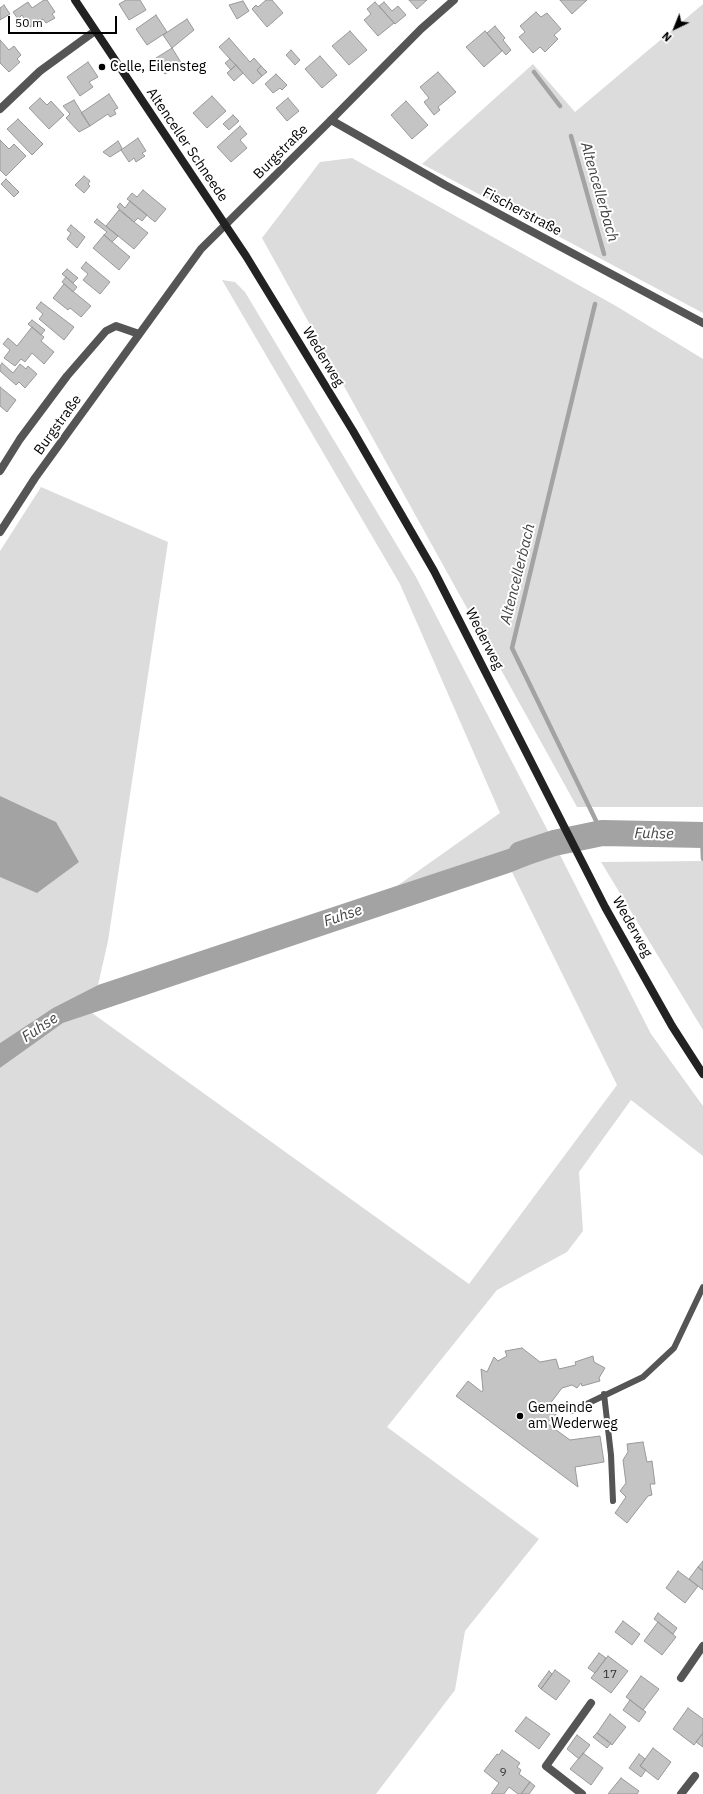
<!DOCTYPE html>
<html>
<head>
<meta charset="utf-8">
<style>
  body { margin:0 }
  #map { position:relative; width:703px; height:1794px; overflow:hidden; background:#fff; font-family:"IBM Plex Sans",sans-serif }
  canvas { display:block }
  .north { position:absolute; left:655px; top:8px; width:40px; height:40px; -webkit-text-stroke:3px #fff; paint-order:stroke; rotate:223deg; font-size:11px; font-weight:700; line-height:16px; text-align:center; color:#000 }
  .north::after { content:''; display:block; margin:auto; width:14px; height:18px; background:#000; clip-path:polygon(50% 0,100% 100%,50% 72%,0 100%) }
  .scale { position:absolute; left:8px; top:16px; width:109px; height:18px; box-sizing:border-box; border:2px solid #000; border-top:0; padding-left:5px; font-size:12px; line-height:14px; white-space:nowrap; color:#000; -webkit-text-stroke:3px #fff; paint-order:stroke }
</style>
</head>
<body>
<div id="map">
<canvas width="703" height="1794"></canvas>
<div class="north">N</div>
<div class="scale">50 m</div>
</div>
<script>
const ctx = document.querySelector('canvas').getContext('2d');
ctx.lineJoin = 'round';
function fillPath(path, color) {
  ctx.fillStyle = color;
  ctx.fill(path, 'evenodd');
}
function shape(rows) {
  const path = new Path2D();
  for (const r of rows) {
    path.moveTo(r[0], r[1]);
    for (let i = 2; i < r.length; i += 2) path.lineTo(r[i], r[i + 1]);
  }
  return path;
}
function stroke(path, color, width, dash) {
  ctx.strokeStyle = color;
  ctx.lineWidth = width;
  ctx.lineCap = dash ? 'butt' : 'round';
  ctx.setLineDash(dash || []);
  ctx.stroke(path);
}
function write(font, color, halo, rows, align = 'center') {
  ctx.font = font + ' "IBM Plex Sans",sans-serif';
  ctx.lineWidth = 4;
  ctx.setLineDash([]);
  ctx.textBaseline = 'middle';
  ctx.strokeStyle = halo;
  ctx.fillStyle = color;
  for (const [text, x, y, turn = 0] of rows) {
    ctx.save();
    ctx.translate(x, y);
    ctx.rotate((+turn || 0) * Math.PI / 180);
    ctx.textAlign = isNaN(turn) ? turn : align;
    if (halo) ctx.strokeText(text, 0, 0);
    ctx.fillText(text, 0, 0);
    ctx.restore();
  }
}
fillPath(shape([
  [703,4,703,313,422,164,533,64,575,112],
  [352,158,616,306,703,359,703,807,577,807,262,238,320,162],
  [222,280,235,282,245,292,416,577,550,835,397,886,500,813,400,584],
  [41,487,168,542,108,941,98,985,53,1008,0,1043,0,551],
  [559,853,651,1034,703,1106,703,1156,631,1100,579,1172,583,1231,567,1252,497,1290,387,1427,539,1539,465,1631,455,1690,376,1794,0,1794,0,1068,63,1023,92,1013,469,1284,617,1085,512,872],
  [703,861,703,1030,601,862]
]), '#dcdcdc');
fillPath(shape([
  [0,796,56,822,79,862,37,893,0,877],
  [550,835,559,853,512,872,63,1023,0,1068,0,1043,53,1008,98,985]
]), '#a3a3a3');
stroke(shape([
  [534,72,560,106],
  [571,136,604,254],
  [595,304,512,648,602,833],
  [702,835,703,859]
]), '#a3a3a3', 4.5);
stroke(shape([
  [521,854,554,843,602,833,703,835]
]), '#a3a3a3', 26);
const building = shape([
  [44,0,47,0,55,12,52,14,55,18,46,23,43,19,30,27,22,15,18,19,13,12,28,2,32,8,44,0],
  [126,0,140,0,146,10,129,20,119,4,126,0],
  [266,0,272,0,283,13,267,27,252,9,256,5,258,7,266,0],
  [409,0,427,0,417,9,409,0],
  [560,0,587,0,572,14,560,0],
  [243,1,249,11,237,19,229,5,243,1],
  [375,2,394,23,378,36,364,20,371,14,367,9,375,2],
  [384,2,392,11,398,6,406,15,395,24,379,6,384,2],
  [4,5,10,14,0,20,0,8,4,5],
  [536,12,541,17,547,13,561,29,554,35,558,39,545,52,540,47,533,53,519,37,525,32,520,26,536,12],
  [156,15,167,32,147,45,136,29,156,15],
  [187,19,194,30,172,48,163,35,187,19],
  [495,26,505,38,503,40,511,50,506,55,487,33,495,26],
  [350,31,367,50,349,65,332,46,350,31],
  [485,31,502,51,484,67,466,47,485,31],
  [229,38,250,62,254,58,261,66,257,70,262,76,253,84,219,47,229,38],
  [0,40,9,50,14,46,21,55,17,59,20,62,9,72,0,63,0,40],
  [172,48,182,64,165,74,156,58,172,48],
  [291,50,300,60,295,65,286,55,291,50],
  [320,56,337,75,322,88,305,69,320,56],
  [230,59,236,65,231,70,225,63,230,59],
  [88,62,98,77,89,82,93,87,80,96,67,77,88,62],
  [236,65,243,73,234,81,227,73,236,65],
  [261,66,267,72,262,76,257,70,261,66],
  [438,72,456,92,438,107,440,110,434,115,424,102,429,98,420,87,438,72],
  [276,74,287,85,282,90,280,88,273,93,265,84,276,74],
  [109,94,118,108,114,110,116,114,110,117,108,114,90,126,81,113,109,94],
  [212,96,226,111,207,128,193,113,212,96],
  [40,98,47,105,51,101,64,115,49,129,29,108,40,98],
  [288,98,299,111,287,121,276,108,288,98],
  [74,100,90,126,79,132,66,118,70,114,63,106,74,100],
  [406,101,428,125,412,139,391,115,406,101],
  [233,115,239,121,229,130,223,124,233,115],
  [18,119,43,144,32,155,7,129,18,119],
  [240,126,247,134,240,140,247,148,231,162,217,147,240,126],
  [138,138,146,151,142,153,145,156,136,162,134,158,129,162,121,150,138,138],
  [0,140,9,149,14,144,26,156,6,176,0,170,0,140],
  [118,141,122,148,121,150,110,157,103,152,118,141],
  [84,176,90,181,88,184,90,186,84,193,75,185,84,176],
  [6,179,19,192,14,197,1,184,6,179],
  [143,190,166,209,155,222,127,199,132,193,137,197,143,190],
  [130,201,147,215,142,221,138,218,134,222,117,207,120,203,125,208,130,201],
  [119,210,148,233,134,249,106,226,119,210],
  [97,219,118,236,112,242,104,235,107,232,94,222,97,219],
  [71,225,85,237,77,248,67,239,71,233,67,230,71,225],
  [104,235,130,257,119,270,93,248,104,235],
  [86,262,110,282,100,294,83,280,88,274,81,268,86,262],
  [67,269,78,278,73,283,62,274,67,269],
  [66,277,77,287,73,292,62,282,66,277],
  [64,284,91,306,81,317,70,308,68,310,53,298,64,284],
  [41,302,74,327,64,340,39,319,43,314,36,308,41,302],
  [32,320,45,330,41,335,28,324,32,320],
  [32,327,44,337,41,341,54,352,44,364,32,353,25,362,21,359,15,366,4,358,10,350,3,344,8,338,17,346,32,327],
  [2,363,13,373,20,364,26,369,28,366,37,374,25,388,19,382,16,385,0,371,0,366,2,363],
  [0,387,16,400,7,412,0,406,0,387],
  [522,1348,540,1362,556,1359,559,1369,576,1365,575,1362,593,1356,594,1362,605,1368,599,1378,600,1381,582,1386,581,1383,577,1388,572,1385,562,1388,546,1409,547,1413,555,1412,557,1419,548,1421,548,1424,570,1440,600,1436,604,1462,575,1467,578,1487,456,1396,468,1381,482,1392,483,1390,481,1369,487,1372,494,1357,498,1361,507,1356,505,1351,522,1348],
  [643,1442,647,1462,652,1461,655,1484,650,1484,652,1495,648,1496,627,1523,615,1513,626,1497,620,1491,626,1483,623,1460,628,1452,627,1444,643,1442],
  [703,1561,703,1571,698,1567,703,1561],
  [698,1567,703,1571,703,1590,689,1579,698,1567],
  [678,1571,698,1586,685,1603,666,1588,678,1571],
  [658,1613,677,1628,673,1634,654,1619,658,1613],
  [623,1621,640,1634,632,1645,615,1632,623,1621],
  [658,1622,676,1637,662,1655,644,1641,658,1622],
  [599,1653,606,1658,595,1673,588,1668,599,1653],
  [608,1656,628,1671,611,1693,591,1678,608,1656],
  [555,1670,570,1681,556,1700,541,1689,555,1670],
  [549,1671,552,1674,541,1689,538,1686,549,1671],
  [641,1676,659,1689,643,1710,626,1697,641,1676],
  [630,1700,646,1712,639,1722,623,1710,630,1700],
  [688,1708,703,1719,703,1733,694,1745,673,1729,688,1708],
  [610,1714,626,1727,612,1745,597,1733,610,1714],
  [526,1717,550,1734,539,1749,515,1731,526,1717],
  [597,1733,611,1743,607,1748,593,1737,597,1733],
  [703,1733,703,1747,696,1742,703,1733],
  [577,1735,590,1745,579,1759,567,1749,577,1735],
  [653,1748,671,1762,658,1780,640,1766,653,1748],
  [502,1750,520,1763,517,1767,521,1770,519,1774,530,1782,521,1794,518,1794,509,1787,504,1794,491,1794,499,1783,484,1771,497,1754,499,1755,502,1750],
  [583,1753,603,1768,591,1785,570,1769,583,1753],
  [639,1754,645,1759,640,1766,646,1770,641,1777,629,1768,639,1754],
  [621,1778,639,1791,637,1794,608,1794,621,1778],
  [530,1782,535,1786,529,1794,521,1794,530,1782]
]);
fillPath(building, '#c4c4c4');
stroke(building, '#999', 1);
stroke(shape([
  [604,1394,611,1455,613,1501],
  [572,1411,643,1377,674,1348,703,1287]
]), '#555', 6);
stroke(shape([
  [0,109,40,71,95,31],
  [331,120,421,29,454,0],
  [0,471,20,439,67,376,106,331,116,326,139,334],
  [681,1678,703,1646],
  [582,1794,546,1766,591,1703],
  [681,1794,695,1776]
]), '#555', 8);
stroke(shape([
  [0,532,35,478,201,249,331,120,445,185,703,323]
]), '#555', 8);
stroke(shape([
  [75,0,246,256,353,431,434,571,605,907,672,1026,703,1074]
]), '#222', 8);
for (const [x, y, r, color] of [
  [102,67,4,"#000"],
  [520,1416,4,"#000"]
]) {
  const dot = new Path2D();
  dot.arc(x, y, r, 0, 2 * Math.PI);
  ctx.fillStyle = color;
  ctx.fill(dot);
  stroke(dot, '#fff', 1.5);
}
write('12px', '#313131', null, [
  ["17",610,1675],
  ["9",503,1773]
]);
write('14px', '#000', '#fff', [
  ["Celle, Eilensteg",110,67],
  ["Gemeinde",528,1408],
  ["am Wederweg",528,1424]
], 'left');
write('14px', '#000', '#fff', [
  ["Altenceller Schneede",187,145,56],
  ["Burgstraße",281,152,-45],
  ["Fischerstraße",522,212,28],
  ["Wederweg",323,357,59],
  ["Burgstraße",58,425,-54],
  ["Wederweg",484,639,63],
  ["Wederweg",632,927,61]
]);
write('italic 15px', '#444', '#fff', [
  ["Altencellerbach",599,192,74],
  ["Altencellerbach",518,574,-76],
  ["Fuhse",654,834,1],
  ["Fuhse",343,916,-19],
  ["Fuhse",40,1028,-34]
]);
</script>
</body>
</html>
